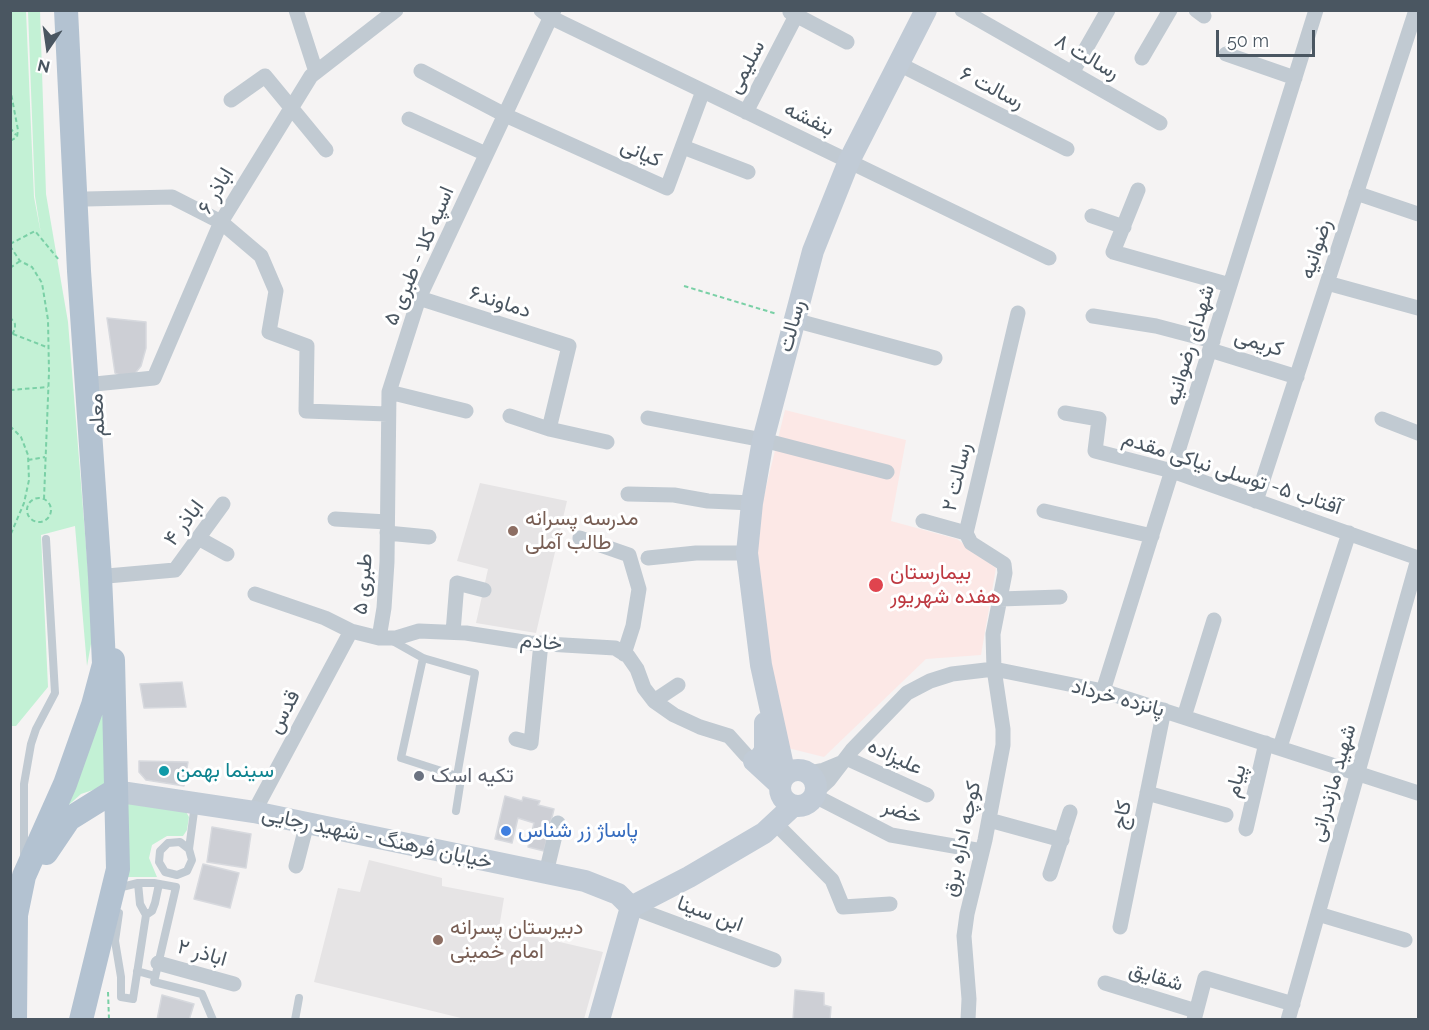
<!DOCTYPE html>
<html>
<head>
<meta charset="utf-8">
<style>
  body { margin:0 }
  #map { position:relative; width:1429px; height:1030px; overflow:hidden; background:#f5f3f3; font-family:Raleway,sans-serif }
  canvas { display:block }
  .frame { position:absolute; inset:0; border:12px solid #4a5661; pointer-events:none }
  .north { position:absolute; left:18px; top:18px; width:60px; height:60px; -webkit-text-stroke:4px #fff; paint-order:stroke; rotate:193deg; font-size:16px; font-weight:700; line-height:24px; text-align:center; color:#4a5661 }
  .north::after { content:''; display:block; margin:auto; width:21px; height:27px; background:#4a5661; clip-path:polygon(50% 0,100% 100%,50% 72%,0 100%) }
  .scale { position:absolute; left:1216px; top:30px; width:99px; height:27px; box-sizing:border-box; border:3px solid #4a5661; border-top:0; padding-left:8px; font-size:18px; line-height:21px; white-space:nowrap; color:#4a5661; -webkit-text-stroke:4px #fff; paint-order:stroke }
</style>
</head>
<body>
<div id="map">
<canvas width="1429" height="1030"></canvas>
<div class="frame"></div>
<div class="north">N</div>
<div class="scale">50 m</div>
</div>
<script>
const ctx = document.querySelector('canvas').getContext('2d');
ctx.lineJoin = 'round';
function fillPath(path, color) {
  ctx.fillStyle = color;
  ctx.fill(path, 'evenodd');
}
function shape(rows) {
  const path = new Path2D();
  for (const r of rows) {
    if (r.length === 3) {
      path.moveTo(r[0] + r[2], r[1]);
      path.arc(r[0], r[1], r[2], 0, 2 * Math.PI);
      continue;
    }
    path.moveTo(r[0], r[1]);
    for (let i = 2; i < r.length; i += 2) path.lineTo(r[i], r[i + 1]);
  }
  return path;
}
function stroke(path, color, width, dash) {
  ctx.strokeStyle = color;
  ctx.lineWidth = width;
  ctx.lineCap = dash ? 'butt' : 'round';
  ctx.setLineDash(dash || []);
  ctx.stroke(path);
}
function write(font, color, halo, rows, align = 'center') {
  ctx.font = font + ' Raleway,Vazirmatn,sans-serif';
  ctx.lineWidth = 6;
  ctx.setLineDash([]);
  ctx.textBaseline = 'middle';
  ctx.strokeStyle = halo;
  ctx.fillStyle = color;
  for (const [text, x, y, turn = 0] of rows) {
    ctx.save();
    ctx.translate(x, y);
    ctx.rotate((+turn || 0) * Math.PI / 180);
    ctx.textAlign = isNaN(turn) ? turn : align;
    if (halo) ctx.strokeText(text, 0, 0);
    ctx.fillText(text, 0, 0);
    ctx.restore();
  }
}
fillPath(shape([
  [480,483,567,501,536,633,476,623,488,569,457,561],
  [369,860,442,878,442,886,504,898,499,928,603,952,584,1019,465,1019,314,982,338,888,360,892]
]), '#e6e4e5');
fillPath(shape([
  [785,410,906,440,891,521,957,539,996,568,981,655,926,659,824,757,780,746,753,540]
]), '#fce8e6');
fillPath(shape([
  [40,10,46,194,68,322,93,633,87,666,75,526,41,535,48,687,16,726,11,726,10,11,26,11,34,197,41,234,35,196,28,11],
  [108,680,105,786,81,794,63,810],
  [122,800,185,810,189,817,187,830,183,836,167,836,152,845,149,858,157,877,126,877]
]), '#c3f1d5');
const building = shape([
  [107,318,146,322,146,348,141,366,133,376,121,376,115,373,107,318],
  [182,682,186,707,144,708,140,684,182,682],
  [139,761,188,762,184,786,146,780,139,772,139,761],
  [505,796,522,801,523,797,540,801,538,805,554,809,544,851,528,847,534,823,518,818,512,843,495,839,505,796],
  [212,827,251,834,246,868,207,862,212,827],
  [203,864,239,873,230,908,194,899,203,864],
  [795,990,824,993,824,1005,831,1007,830,1020,793,1020,795,990],
  [162,995,194,1004,189,1020,157,1020,162,995]
]);
fillPath(building, '#cdcfd5');
stroke(building, '#d7d9de', 1.5);
stroke(shape([
  [10,88,18,130,17,137,10,141],
  [10,128,16,135],
  [10,230,10,231],
  [10,244,35,231,59,260],
  [10,246,20,261,32,267,42,283,48,320,49,372,44,499],
  [10,268,20,261],
  [684,286,777,314],
  [10,317,15,324,15,329,10,338],
  [13,334,49,348],
  [10,390,48,387],
  [10,426,21,437,28,455,29,480,24,503,10,536],
  [28,460,45,457],
  [39,510,12],
  [108,992,109,1020]
]), '#7ad0a6', 2, [4.5, 3]);
stroke(shape([
  [391,640,423,658,475,673,457,776,461,779,456,811],
  [423,658,401,758,457,776],
  [189,849,180,842,168,843,160,851,159,862,165,872,177,875,187,871,192,860,189,849,195,804],
  [24,858,24,784,31,744,36,729,55,693,46,539],
  [118,888,138,883,154,883,176,887,154,982,202,994,213,1020],
  [119,913,115,941,121,977,121,997,133,999,146,915,140,904,138,883],
  [146,915,152,911,155,903,159,884],
  [137,971,155,976],
  [295,1020,299,998]
]), '#c1cad2', 8);
stroke(shape([
  [296,10,316,72],
  [541,10,550,17,1049,258],
  [962,10,1160,123],
  [1196,10,1204,16],
  [790,12,847,42],
  [1226,54,1295,78],
  [1142,58,1170,10],
  [899,64,1067,149],
  [421,71,505,115,667,188,703,91],
  [1072,73,1108,10],
  [231,100,265,76,326,150],
  [746,112,799,10],
  [409,119,486,154],
  [683,147,748,172],
  [1138,190,1113,252,1230,285],
  [1356,193,1418,214],
  [86,199,172,197,221,222,261,256,276,291,269,332,307,346,306,411,387,414],
  [1092,216,1124,227],
  [1327,283,1418,308],
  [419,298,569,346,549,429],
  [1093,316,1156,326,1213,341],
  [794,320,935,358],
  [1210,350,1297,377],
  [95,384,154,378,221,222,311,76,396,10],
  [389,392,466,411],
  [1065,413,1099,419,1095,451,1172,471,1418,558],
  [510,416,549,429,607,442],
  [648,418,763,440,887,472],
  [1382,419,1418,433],
  [628,494,674,495,708,501,752,503],
  [1256,501,1416,10],
  [1044,511,1152,536],
  [335,519,387,522],
  [923,521,966,533],
  [387,533,429,537],
  [198,538,227,554],
  [580,538,629,555,639,589,633,626,624,654],
  [648,558,696,553,747,553],
  [107,576,175,570,223,504],
  [255,594,325,618,351,631,379,638,396,638,419,631,466,633,530,643,615,648,628,656,637,669,644,688,654,701,674,715,700,727,729,736,746,755,754,761],
  [1000,599,1060,597],
  [453,632,457,583,484,590],
  [379,638,384,608,387,562,389,392,419,298,554,10],
  [1103,691,1316,10],
  [654,701,678,685],
  [1184,717,1214,620],
  [516,739,531,743,541,643],
  [1280,747,1349,533],
  [846,758,927,795],
  [808,773,824,770,841,763],
  [816,792,829,780,852,750,907,693,930,681,952,674,994,669,1103,691,1418,793],
  [1147,793,1226,815],
  [815,796,891,835,982,851],
  [254,812,351,631],
  [989,820,1062,840],
  [775,823,832,880,843,907,890,904],
  [1246,829,1266,743],
  [296,866,307,823],
  [546,873,558,823],
  [1050,874,1070,812],
  [631,907,774,960],
  [1318,914,1405,940],
  [1120,927,1164,710],
  [158,963,234,984],
  [1105,983,1196,1011],
  [968,1020,969,999,964,936,967,914,985,840,1003,745,1003,729,994,669,993,634,1005,573,1004,564,971,543,966,533,1018,313],
  [1194,1020,1205,978,1293,1004],
  [1288,1020,1418,559]
]), '#c1cad2', 15);
stroke(shape([
  [765,723,765,751,760,758,754,761,780,785],
  [798,788,18],
  [785,775,761,665,747,553,752,503,763,440,813,251,849,161,926,10],
  [114,791,254,812,585,881,618,894,631,907],
  [631,907,689,877,764,833,793,806],
  [599,1020,631,907]
]), '#c1cbd6', 22);
stroke(shape([
  [46,853,69,819,114,791],
  [15,1020,16,915,24,876,65,784,93,705,104,664,100,577,79,271,66,10],
  [81,1020,118,869,113,660]
]), '#b3c2d1', 24);
for (const [x, y, r, color] of [
  [513,531,6,"#8d6e63"],
  [876,585,8,"#e0444e"],
  [164,771,6,"#0f9aa8"],
  [419,776,6,"#6b7280"],
  [506,831,6,"#3f7fe0"],
  [438,940,6,"#8d6e63"]
]) {
  const dot = new Path2D();
  dot.arc(x, y, r, 0, 2 * Math.PI);
  ctx.fillStyle = color;
  ctx.fill(dot);
  stroke(dot, '#fff', 2);
}
write('21px', '#4a5661', '#fff', [
  ["رسالت ۸",1087,57,30],
  ["سلیمی",746,67,-62],
  ["رسالت ۶",992,88,27],
  ["بنفشه",809,119,26],
  ["کیانی",641,153,24],
  ["اباذر ۶",216,191,-60],
  ["رضوانیه",1316,249,-72],
  ["اسپه کلا - طبری ۵",419,256,-67],
  ["دماوند۶",500,302,18],
  ["رسالت",792,326,-75],
  ["کریمی",1259,343,17],
  ["شهدای رضوانیه",1190,345,-73],
  ["معلم",97,415,-93],
  ["آفتاب ۵- توسلی نیاکی مقدم",1232,473,18],
  ["رسالت ۲",957,477,-77],
  ["اباذر ۴",184,523,-53],
  ["طبری ۵",363,584,-85],
  ["خادم",541,642,5],
  ["پانزده خرداد",1118,698,15],
  ["قدس",284,712,-62],
  ["علیزاده",895,757,25],
  ["پیام",1236,781,-77],
  ["شهید مازندرانی",1333,783,-74],
  ["خضر",902,812,18],
  ["کاج",1122,815,-79],
  ["خیابان فرهنگ - شهید رجایی",377,838,12],
  ["کوچه اداره برق",962,839,-78],
  ["ابن سینا",710,914,20],
  ["اباذر ۲",202,953,16],
  ["شقایق",1156,977,17]
]);
write('21px', '#785e54', '#fff', [
  ["مدرسه پسرانه",525,519],
  ["طالب آملی",525,543],
  ["دبیرستان پسرانه",450,928],
  ["امام خمینی",450,952]
], 'left');
write('21px', '#be3a42', '#fff', [
  ["بیمارستان",890,573],
  ["هفده شهریور",890,597]
], 'left');
write('21px', '#0d838f', '#fff', [
  ["سینما بهمن",176,771]
], 'left');
write('21px', '#5b616d', '#fff', [
  ["تکیه اسک",431,776]
], 'left');
write('21px', '#366cbe', '#fff', [
  ["پاساژ زر شناس",518,831]
], 'left');
</script>
</body>
</html>
